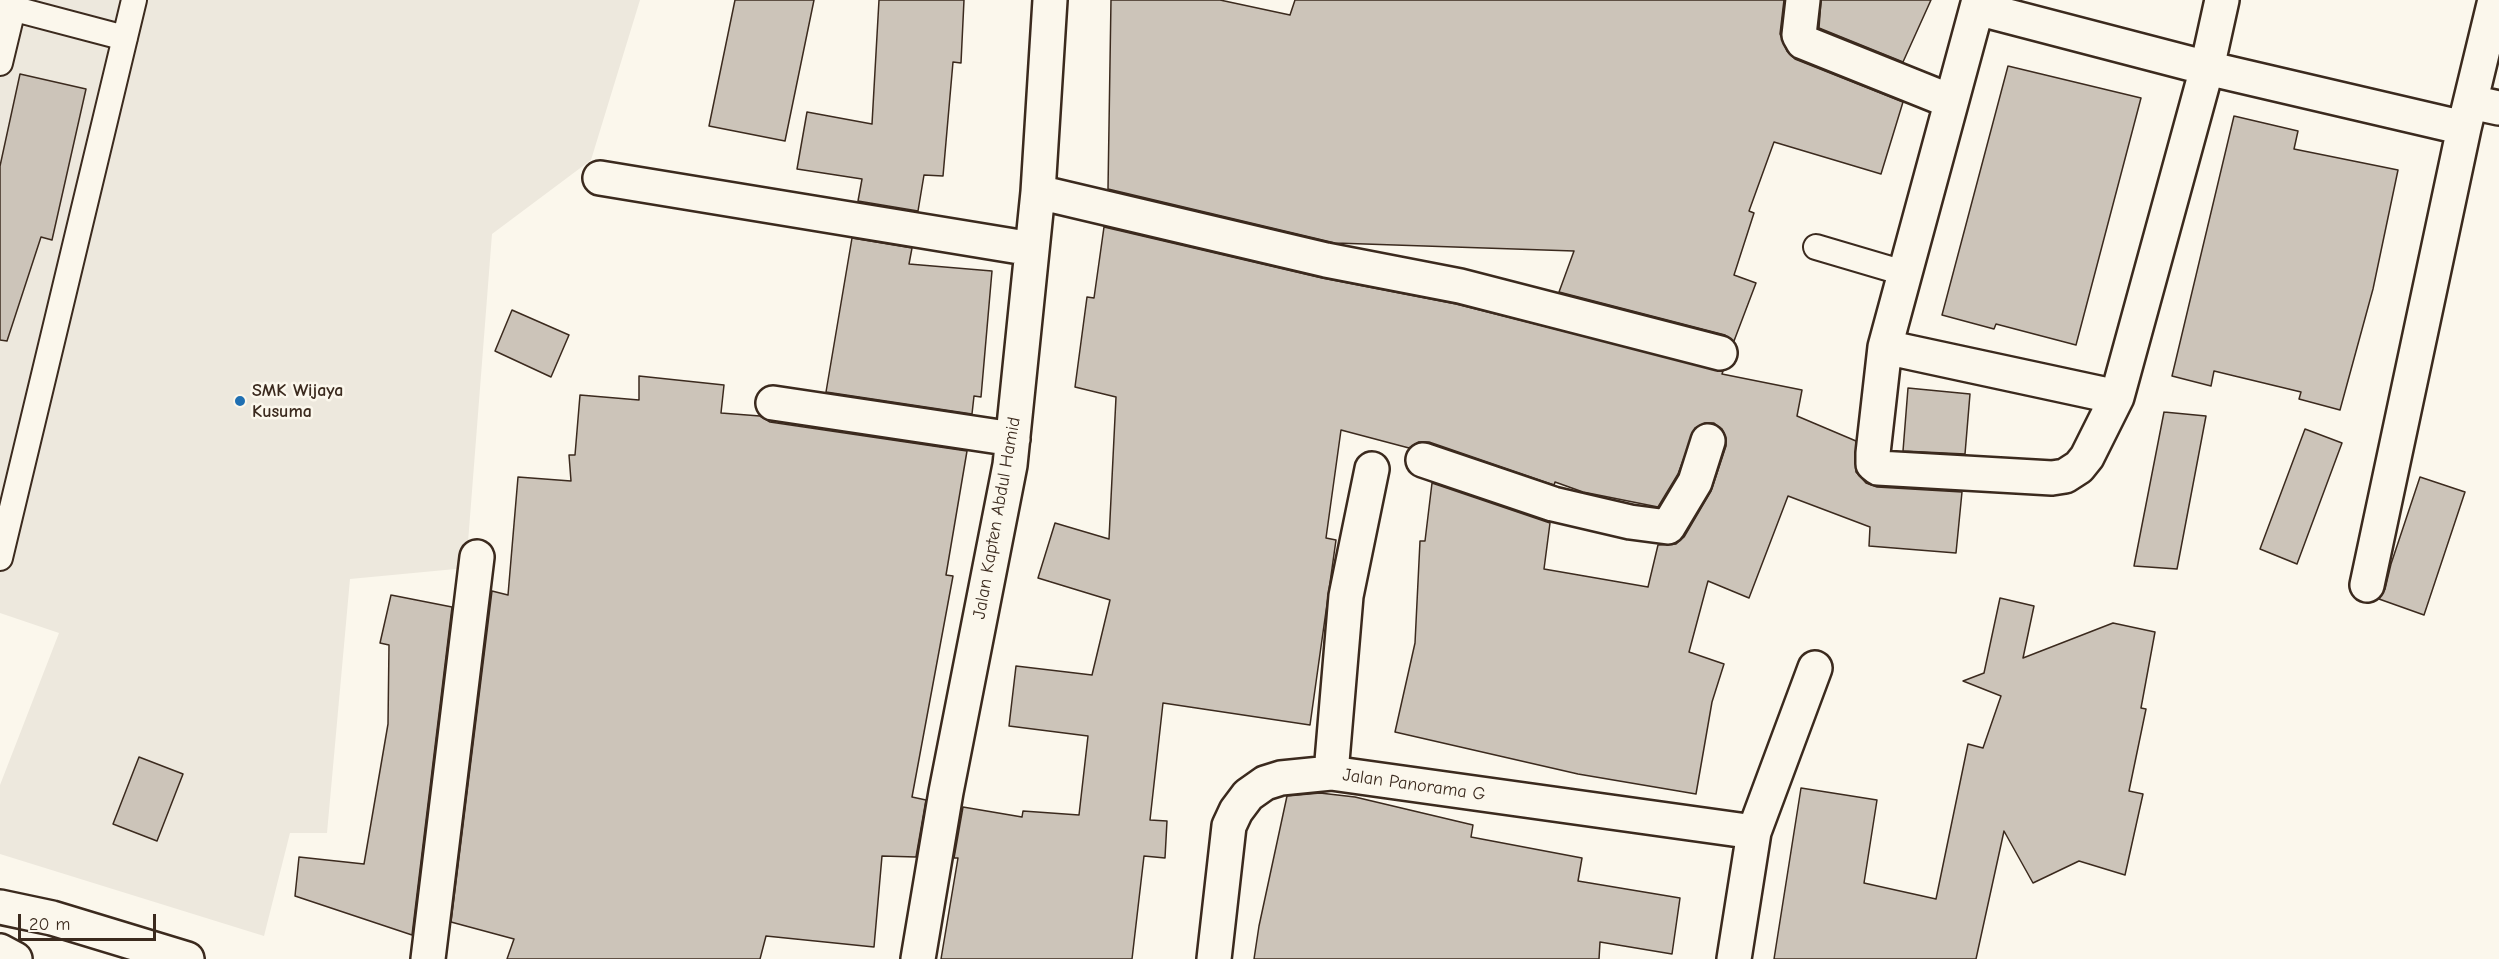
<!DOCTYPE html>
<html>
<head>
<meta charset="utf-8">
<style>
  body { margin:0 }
  #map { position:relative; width:2499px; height:959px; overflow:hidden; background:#fbf7ec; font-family:"Comic Neue",sans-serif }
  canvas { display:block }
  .scale { position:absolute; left:18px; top:914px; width:138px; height:27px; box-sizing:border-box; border:3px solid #3b2a1e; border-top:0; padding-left:8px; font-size:18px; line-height:21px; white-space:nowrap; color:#3b2a1e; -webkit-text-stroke:4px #fbf7ec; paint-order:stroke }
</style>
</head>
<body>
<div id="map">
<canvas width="2499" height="959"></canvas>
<div class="scale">20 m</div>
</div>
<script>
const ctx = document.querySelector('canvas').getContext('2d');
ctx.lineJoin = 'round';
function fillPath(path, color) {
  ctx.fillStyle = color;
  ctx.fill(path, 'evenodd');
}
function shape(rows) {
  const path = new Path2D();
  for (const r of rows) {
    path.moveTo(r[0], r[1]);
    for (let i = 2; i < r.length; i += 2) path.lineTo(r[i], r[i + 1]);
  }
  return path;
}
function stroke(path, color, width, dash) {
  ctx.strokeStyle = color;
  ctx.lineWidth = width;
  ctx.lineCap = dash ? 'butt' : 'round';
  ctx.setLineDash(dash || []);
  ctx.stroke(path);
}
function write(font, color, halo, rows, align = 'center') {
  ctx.font = font + ' "Comic Neue",sans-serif';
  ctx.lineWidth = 5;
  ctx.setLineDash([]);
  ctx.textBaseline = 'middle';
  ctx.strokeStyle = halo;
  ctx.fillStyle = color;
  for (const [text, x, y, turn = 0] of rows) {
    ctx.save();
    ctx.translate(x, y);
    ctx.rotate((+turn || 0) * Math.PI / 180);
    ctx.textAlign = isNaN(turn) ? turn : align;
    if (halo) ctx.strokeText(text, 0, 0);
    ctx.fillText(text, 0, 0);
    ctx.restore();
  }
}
fillPath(shape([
  [0,0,640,0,591,160,492,234,466,568,350,579,327,833,290,833,264,936,0,854,0,785,59,633,0,613]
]), '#ede8dd');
const building = shape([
  [735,0,814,0,785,141,709,126,735,0],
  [879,0,964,0,961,63,953,62,943,176,924,175,918,211,858,201,862,179,797,169,807,112,872,124,879,0],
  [1111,0,1220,0,1290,15,1295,0,1784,0,1780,34,1787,51,1795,59,1903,102,1881,174,1774,142,1749,211,1754,213,1734,275,1756,283,1734,341,1725,335,1559,292,1574,251,1335,243,1108,189,1111,0],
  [1821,0,1931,0,1903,62,1819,28,1821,0],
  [2008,66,2141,98,2076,345,1996,324,1994,329,1942,315,2008,66],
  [20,74,86,89,52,240,41,237,7,341,0,340,0,166,20,74],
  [2234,116,2298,131,2294,149,2398,170,2373,289,2340,410,2299,399,2301,392,2214,371,2211,386,2172,376,2234,116],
  [1104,227,1322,278,1456,304,1723,371,1722,374,1802,390,1797,416,1856,441,1856,472,1866,483,1877,487,1962,492,1956,553,1869,546,1870,527,1788,496,1749,598,1708,581,1689,652,1724,664,1712,702,1696,794,1578,774,1395,732,1415,643,1420,541,1425,541,1432,483,1550,523,1544,569,1648,587,1658,545,1676,544,1684,537,1711,491,1726,446,1726,438,1722,429,1714,423,1705,423,1695,428,1678,474,1658,507,1583,492,1555,482,1554,485,1429,442,1419,442,1409,448,1341,430,1326,538,1336,540,1310,725,1163,703,1150,820,1167,821,1165,858,1144,856,1132,959,941,959,958,858,954,858,963,807,1022,817,1023,811,1079,815,1088,736,1009,726,1016,666,1092,675,1110,600,1038,578,1055,523,1109,539,1116,397,1075,387,1087,297,1094,298,1104,227],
  [852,238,912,248,909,264,992,271,981,397,974,396,972,414,826,392,852,238],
  [512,310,569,335,551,377,495,351,512,310],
  [639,376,724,385,721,413,760,416,770,422,967,451,946,575,953,576,912,797,926,800,916,857,882,856,874,947,766,936,760,959,507,959,514,939,451,922,492,591,508,595,518,477,571,481,569,455,575,455,580,395,639,400,639,376],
  [1908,388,1970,394,1965,454,1903,451,1908,388],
  [2164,412,2206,416,2177,569,2134,566,2164,412],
  [2305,429,2342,443,2297,564,2260,549,2305,429],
  [2420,477,2465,492,2424,615,2379,599,2385,589,2391,564,2420,477],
  [391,595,452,607,412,935,295,896,299,857,364,864,388,724,389,645,380,643,391,595],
  [2000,598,2034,606,2023,658,2113,623,2155,632,2141,708,2146,709,2129,791,2143,794,2125,875,2079,861,2033,883,2004,831,1976,959,1774,959,1801,788,1877,800,1864,883,1936,899,1968,744,1983,748,2001,696,1963,681,1984,673,2000,598],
  [139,757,183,774,157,841,113,824,139,757],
  [1320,793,1355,797,1473,825,1471,837,1582,858,1578,881,1680,898,1672,954,1600,942,1599,959,1254,959,1259,926,1287,796,1320,793]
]);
fillPath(building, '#ccc4b9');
stroke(building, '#3b2a1e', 1.5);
const service = shape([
  [0,5,125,38],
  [0,63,13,9],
  [1816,247,1904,273],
  [0,558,134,0]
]);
const minor = shape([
  [1803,0,1799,35,1803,42,1950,101],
  [1979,0,1885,347,1873,453,1873,464,1878,468,2052,478,2065,476,2079,467,2087,457,2117,397,2207,68,2222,0],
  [1977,8,2207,68,2464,128],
  [2471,102,2499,108],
  [600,178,1032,249],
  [1038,192,1326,260,1460,286,1720,353],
  [1885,347,2117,397],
  [773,403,1013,439],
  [1423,460,1553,504,1630,522,1668,527,1695,482,1708,441],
  [2367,585,2464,128,2495,0],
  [1331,773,1346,596,1372,469],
  [428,959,477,557],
  [918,959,946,792,1010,465,1038,192,1050,0],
  [1214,959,1229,826,1236,811,1248,795,1265,783,1281,778,1331,773,1754,832],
  [1734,959,1754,832,1815,668]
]);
const primary = shape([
  [0,907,52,918,187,959],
  [0,951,15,959]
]);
stroke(service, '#3b2a1e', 28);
stroke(minor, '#3b2a1e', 38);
stroke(primary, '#3b2a1e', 38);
stroke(service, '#fbf7ec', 24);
stroke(minor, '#fbf7ec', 33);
stroke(primary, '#fbf7ec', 33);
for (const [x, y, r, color] of [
  [240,401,6,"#1f6fb2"]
]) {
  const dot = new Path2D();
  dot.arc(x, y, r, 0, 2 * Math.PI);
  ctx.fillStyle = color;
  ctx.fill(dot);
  stroke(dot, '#fbf7ec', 2);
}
write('bold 18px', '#3b2a1e', '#fbf7ec', [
  ["SMK Wijaya",252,391],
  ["Kusuma",252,412]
], 'left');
write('18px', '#3b2a1e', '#fbf7ec', [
  ["Jalan Kapten Abdul Hamid",997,518,-80],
  ["Jalan Panorama G",1414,785,8]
]);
</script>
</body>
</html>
